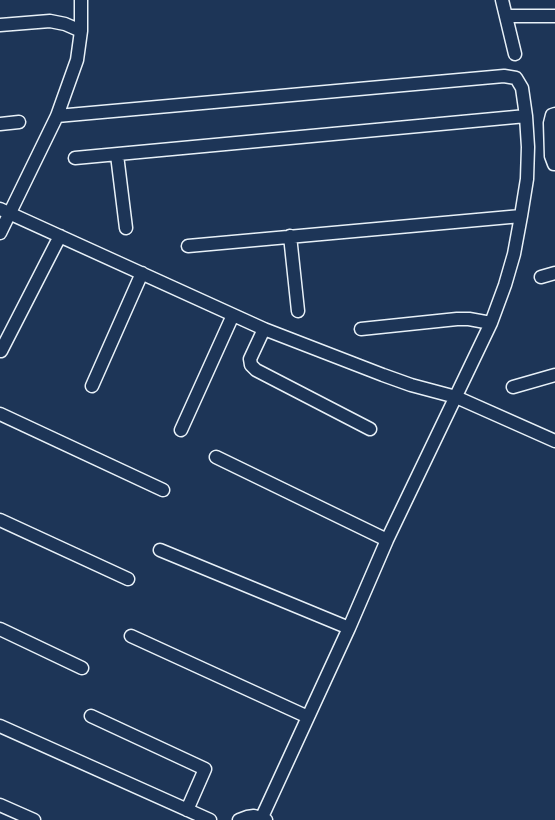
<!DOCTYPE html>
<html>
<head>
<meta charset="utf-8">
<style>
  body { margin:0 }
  canvas { display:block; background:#1d3557 }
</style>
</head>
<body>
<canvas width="555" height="820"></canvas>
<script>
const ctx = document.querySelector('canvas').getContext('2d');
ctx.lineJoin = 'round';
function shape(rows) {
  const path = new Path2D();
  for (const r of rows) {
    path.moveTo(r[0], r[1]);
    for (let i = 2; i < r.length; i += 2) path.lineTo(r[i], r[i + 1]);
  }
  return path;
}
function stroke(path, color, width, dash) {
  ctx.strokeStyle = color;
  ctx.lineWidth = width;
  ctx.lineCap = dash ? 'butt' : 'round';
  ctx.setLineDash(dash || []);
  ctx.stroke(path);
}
const street = shape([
  [502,0,515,54],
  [507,16,555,16],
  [0,25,50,21,65,24,81,31],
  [555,114,552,115,550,123,551,156,554,164,555,164],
  [57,116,504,76,516,78,522,88,526,116],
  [0,124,19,122],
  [117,155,126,228],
  [75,158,526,116,528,147,527,179,521,216,514,254,505,285,491,323,387,540,349,628,262,817],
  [0,209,264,329,383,375,411,385,456,397,555,441],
  [0,233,57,116,77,60,81,31,81,0],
  [290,236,298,311],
  [188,246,521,216],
  [541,277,555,273],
  [264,329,250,359,251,365,256,370,370,429],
  [361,329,457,319,469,319,491,323],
  [1,351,60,236],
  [92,386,142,273],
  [513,387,555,375],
  [0,414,163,490],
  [181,430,233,315],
  [216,457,387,540],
  [0,520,128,579],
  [160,550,349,628],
  [0,629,82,668],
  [131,636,308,717],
  [91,716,205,769,187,810],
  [0,726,210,820],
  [0,805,34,820],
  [239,820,247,817,254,816,266,820]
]);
stroke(street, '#e8f1f8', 15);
stroke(street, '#1d3557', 12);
</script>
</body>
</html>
